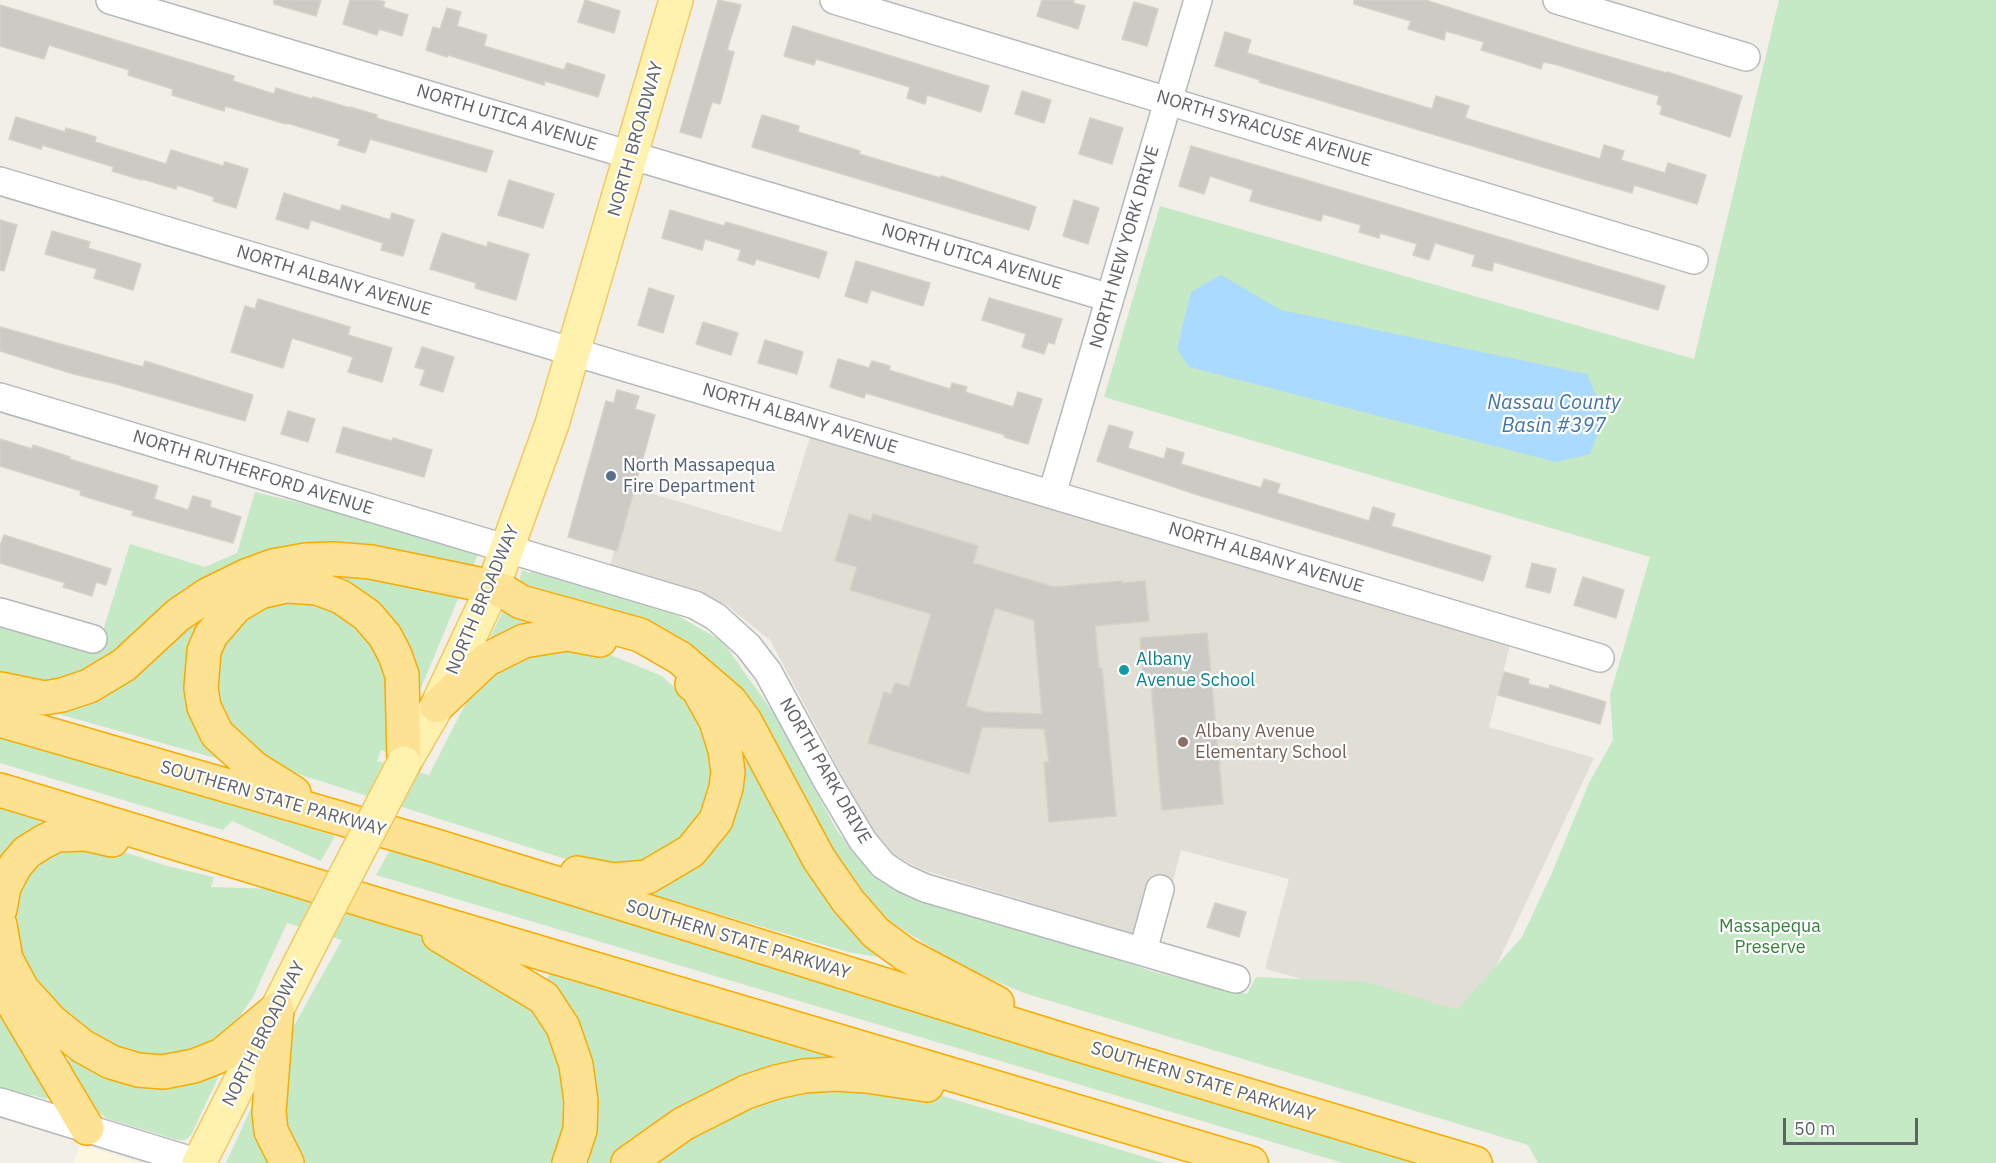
<!DOCTYPE html>
<html>
<head>
<meta charset="utf-8">
<style>
  body { margin:0 }
  #map { position:relative; width:1996px; height:1163px; overflow:hidden; background:#f1efe8; font-family:"IBM Plex Sans",sans-serif }
  canvas { display:block }
  .scale { position:absolute; left:1783px; top:1118px; width:135px; height:27px; box-sizing:border-box; border:3px solid #5f6368; border-top:0; padding-left:8px; font-size:18px; line-height:21px; white-space:nowrap; color:#5f6368; -webkit-text-stroke:4px #fff; paint-order:stroke }
</style>
</head>
<body>
<div id="map">
<canvas width="1996" height="1163"></canvas>
<div class="scale">50 m</div>
</div>
<script>
const ctx = document.querySelector('canvas').getContext('2d');
ctx.lineJoin = 'round';
function fillPath(path, color) {
  ctx.fillStyle = color;
  ctx.fill(path, 'evenodd');
}
function shape(rows) {
  const path = new Path2D();
  for (const r of rows) {
    path.moveTo(r[0], r[1]);
    for (let i = 2; i < r.length; i += 2) path.lineTo(r[i], r[i + 1]);
  }
  return path;
}
function stroke(path, color, width, dash) {
  ctx.strokeStyle = color;
  ctx.lineWidth = width;
  ctx.lineCap = dash ? 'butt' : 'round';
  ctx.setLineDash(dash || []);
  ctx.stroke(path);
}
function write(font, color, halo, rows, align = 'center') {
  ctx.font = font + ' "IBM Plex Sans",sans-serif';
  ctx.lineWidth = 4.5;
  ctx.setLineDash([]);
  ctx.textBaseline = 'middle';
  ctx.strokeStyle = halo;
  ctx.fillStyle = color;
  for (const [text, x, y, turn = 0] of rows) {
    ctx.save();
    ctx.translate(x, y);
    ctx.rotate((+turn || 0) * Math.PI / 180);
    ctx.textAlign = isNaN(turn) ? turn : align;
    if (halo) ctx.strokeText(text, 0, 0);
    ctx.fillText(text, 0, 0);
    ctx.restore();
  }
}
fillPath(shape([
  [80,1144,140,1163,74,1163]
]), '#fef7e0');
fillPath(shape([
  [812,430,1510,645,1489,727,1594,758,1469,1024,1265,969,1289,879,1181,850,1157,941,923,870,894,855,879,840,844,779,770,640,725,604,609,568,633,488,781,532]
]), '#e1ded6');
fillPath(shape([
  [1779,0,1996,0,1996,1163,1538,1163,1528,1145,1024,993,962,967,883,917,833,857,711,664,529,592,521,584,520,578,522,570,530,573,533,565,659,605,722,641,775,715,837,831,875,874,981,914,1154,972,1247,994,1256,977,1367,982,1457,1010,1522,937,1551,875,1589,783,1613,740,1610,695,1650,557,1104,397,1160,206,1694,359],
  [255,492,426,534,478,554,472,569,334,549,73,683,0,686,0,627,81,650,82,647,97,650,130,544,205,567,237,553],
  [344,564,378,568,460,594,414,705,413,675,400,638,376,606,339,582,297,573,268,578,227,597,203,630,190,665,194,701,217,745,220,754,219,759,44,710,45,703,70,702,116,682,151,655,186,619,223,592,267,574,298,567],
  [304,592,351,609,398,688,387,752,381,750,377,761,429,775,471,693,496,666,535,647,596,649,662,676,708,719,722,771,706,820,668,857,623,867,569,860,276,767,242,746,215,705,211,662,259,599],
  [509,598,600,631,489,640],
  [730,721,884,958,848,952,636,890,691,863],
  [0,736,335,836,321,861,232,821,223,830,0,763],
  [0,806,46,820,50,828,0,873],
  [88,840,167,866,214,877,211,887,278,889,426,935,541,1005,572,1074,569,1141,554,1163,302,1163,275,1097,282,1047,342,940,287,923,252,999,241,1014,243,1022,216,1048,137,1062,83,1035,33,986,11,939,19,868],
  [391,848,1439,1163,1343,1163,376,875],
  [550,973,576,978,834,1056,837,1063,612,1163,587,1163,590,1160,583,1153,544,983],
  [0,997,53,1095,46,1099,32,1095,23,1103,0,1096],
  [82,1055,224,1065,191,1135,185,1140,178,1140,108,1119,99,1113,63,1062],
  [910,1086,1164,1163,642,1163,762,1094],
  [253,1104,281,1163,226,1163]
]), '#c5e8c5');
fillPath(shape([
  [1221,275,1281,310,1587,374,1605,416,1590,454,1556,462,1189,367,1177,349,1191,292]
]), '#aadaff');
const building = shape([
  [274,0,321,0,316,16,274,4,274,0],
  [350,0,377,0,385,2,383,7,408,15,402,36,379,29,377,35,343,24,350,0],
  [585,0,620,11,614,33,578,22,585,0],
  [718,0,741,5,727,50,734,52,726,82,720,104,712,102,701,138,680,132,718,0],
  [1042,0,1074,0,1073,3,1085,6,1078,29,1037,16,1042,0],
  [1354,0,1425,0,1572,46,1666,73,1667,72,1742,96,1730,137,1660,114,1662,106,1657,104,1659,96,1554,64,1543,62,1541,69,1520,62,1481,50,1484,42,1446,31,1444,40,1408,29,1411,21,1354,4,1354,0],
  [1134,2,1158,9,1147,46,1122,39,1134,2],
  [0,5,234,76,233,81,274,94,276,88,312,99,313,97,350,108,350,107,377,115,376,118,493,151,486,172,370,139,365,153,338,145,340,139,287,123,286,124,225,106,224,111,172,95,173,89,128,75,129,70,49,45,44,59,0,46,0,5],
  [447,8,461,12,457,26,487,35,484,46,564,70,567,63,605,75,598,97,545,81,544,85,448,55,447,57,426,50,433,27,440,29,447,8],
  [793,26,989,86,981,112,927,95,925,104,907,98,910,87,816,59,814,65,784,56,793,26],
  [1225,32,1251,40,1247,53,1432,109,1436,96,1469,106,1465,118,1600,159,1604,145,1624,151,1621,160,1665,173,1668,163,1706,175,1697,204,1634,185,1632,193,1576,177,1259,82,1260,80,1215,66,1225,32],
  [1022,91,1051,100,1044,123,1015,114,1022,91],
  [762,115,799,126,798,132,860,151,859,154,940,178,941,176,1036,207,1029,230,752,147,762,115],
  [16,117,65,132,66,128,96,137,95,142,166,164,171,150,223,166,225,162,248,169,236,208,213,201,214,197,177,185,176,189,142,179,142,180,112,171,114,167,42,145,41,149,9,139,16,117],
  [1090,118,1123,128,1112,164,1079,154,1090,118],
  [1191,146,1665,286,1658,310,1494,262,1492,271,1472,266,1475,255,1435,243,1429,260,1413,255,1417,244,1380,233,1379,238,1359,232,1361,225,1323,214,1321,221,1250,201,1253,190,1210,176,1204,194,1179,186,1191,146],
  [509,180,554,194,543,228,498,215,509,180],
  [284,193,340,211,342,205,390,220,392,213,414,220,403,256,381,250,383,243,311,220,308,229,276,219,284,193],
  [1074,200,1099,208,1088,244,1063,236,1074,200],
  [670,210,724,226,726,222,827,252,819,278,756,259,754,265,738,260,741,250,705,239,702,250,662,238,670,210],
  [0,220,17,225,4,271,0,270,0,220],
  [52,231,90,242,88,248,141,264,133,290,94,278,97,269,45,254,52,231],
  [442,233,487,247,488,242,529,254,516,300,475,288,476,283,430,269,442,233],
  [856,261,930,283,923,306,871,290,867,303,845,296,856,261],
  [649,288,674,296,663,333,638,325,649,288],
  [989,298,1062,319,1054,344,1048,342,1044,354,1022,347,1026,334,982,320,989,298],
  [258,299,350,327,348,335,392,348,382,382,348,372,353,357,292,338,283,368,231,352,245,306,255,309,258,299],
  [703,322,738,333,731,355,696,344,703,322],
  [0,327,143,367,145,361,253,395,245,421,116,384,70,373,0,351,0,327],
  [765,340,803,352,797,374,758,363,765,340],
  [422,347,454,357,443,392,420,385,425,370,415,367,422,347],
  [838,359,869,368,872,361,890,366,889,370,950,389,952,383,967,387,965,392,1013,407,1018,392,1042,399,1028,444,1004,437,1005,435,866,393,864,398,830,387,838,359],
  [617,390,639,396,635,409,655,415,617,551,568,537,606,401,614,403,617,390],
  [288,411,315,419,308,442,281,434,288,411],
  [1109,425,1133,432,1128,448,1164,459,1167,448,1184,453,1181,464,1261,488,1264,479,1280,484,1277,493,1369,521,1373,507,1395,514,1391,526,1491,556,1483,581,1198,495,1097,461,1109,425],
  [343,427,392,441,393,438,432,450,424,477,336,452,343,427],
  [0,439,32,449,33,445,70,457,69,459,158,486,154,499,188,510,193,496,211,501,210,507,241,517,233,543,132,515,133,511,80,495,81,491,0,466,0,439],
  [849,514,871,521,873,514,978,546,973,563,1054,587,1122,581,1122,583,1145,581,1149,621,1095,626,1099,668,1102,668,1116,816,1049,822,1044,762,1049,762,1044,729,982,727,969,774,868,743,884,692,891,694,895,683,909,687,931,614,850,590,857,567,835,561,849,514],
  [995,608,1034,620,1042,714,986,712,966,706,995,608],
  [4,535,111,569,106,585,96,582,92,596,63,587,65,583,0,563,0,546,4,535],
  [1532,563,1556,569,1550,593,1526,587,1532,563],
  [1583,577,1624,590,1616,618,1574,605,1583,577],
  [1207,633,1223,804,1162,810,1150,673,1143,673,1140,638,1207,633],
  [1504,672,1529,679,1528,684,1549,689,1550,685,1606,702,1600,724,1498,695,1504,672],
  [1215,903,1246,912,1239,937,1207,927,1215,903]
]);
fillPath(building, '#cccac5');
stroke(building, '#d6d1c6', 1.5);
const minor = shape([
  [110,0,1110,298],
  [834,0,1694,260],
  [1557,0,1746,57],
  [0,181,1600,658],
  [0,397,695,605,716,617,748,646,768,672,829,784,863,841,883,865,903,878,925,888,1236,979],
  [1052,494,1198,0],
  [0,612,93,639],
  [1143,951,1160,889],
  [0,1102,199,1163]
]);
const major = shape([
  [404,763,437,706,493,587,552,424,676,0],
  [199,1163,312,940]
]);
const highway = shape([
  [0,689,44,698,62,695,89,686,124,665,178,615,209,594,246,576,273,566,306,560,334,559,371,562,493,587,505,592,521,602,640,635,680,658,730,701,745,721,819,859,848,901,876,933,906,955,997,1003],
  [437,706,486,660,524,641,567,634,600,640],
  [0,720,433,845,1076,1044,1475,1163],
  [0,790,399,911,1251,1163],
  [294,793,254,768,217,734,204,707,201,688,204,651,211,635,236,606,260,592,286,586,317,588,341,597,367,615,385,636,395,655,402,675,404,763],
  [577,873,614,880,647,877,691,851,716,820,726,788,728,772,725,750,716,721,697,687,692,684],
  [0,909,4,887,15,866,27,852,43,842,57,835,85,834,112,840],
  [0,925,6,959,22,989,52,1022,82,1046,111,1062,138,1070,163,1072,194,1066,222,1055,277,1009],
  [439,935,544,998,563,1027,576,1065,581,1101,580,1130,569,1163],
  [8,995,87,1128],
  [277,1009,269,1112,271,1131,287,1163],
  [628,1163,683,1124,746,1092,776,1082,804,1076,835,1074,866,1076,927,1085]
]);
stroke(minor, '#b5b8bc', 30);
stroke(major, '#f2c960', 36);
stroke(highway, '#f9ab00', 36);
stroke(minor, '#fff', 27);
stroke(major, '#fff2af', 33);
stroke(highway, '#fde293', 33);
const majorBridge = shape([
  [312,940,404,763]
]);
stroke(majorBridge, '#f2c960', 36, []);
stroke(majorBridge, '#fff2af', 33);
for (const [x, y, r, color] of [
  [611,476,6,"#5c6f8a"],
  [1124,670,6,"#0f9aa8"],
  [1183,742,6,"#8d6e63"]
]) {
  const dot = new Path2D();
  dot.arc(x, y, r, 0, 2 * Math.PI);
  ctx.fillStyle = color;
  ctx.fill(dot);
  stroke(dot, '#fff', 2);
}
write('18px', '#5f6368', '#fff', [
  ["NORTH UTICA AVENUE",507,118,17],
  ["NORTH SYRACUSE AVENUE",1264,129,17],
  ["NORTH BROADWAY",636,139,-74],
  ["NORTH NEW YORK DRIVE",1125,247,-74],
  ["NORTH UTICA AVENUE",972,257,17],
  ["NORTH ALBANY AVENUE",334,281,17],
  ["NORTH ALBANY AVENUE",800,419,17],
  ["NORTH RUTHERFORD AVENUE",253,473,17],
  ["NORTH ALBANY AVENUE",1266,558,17],
  ["NORTH BROADWAY",483,600,-67],
  ["NORTH PARK DRIVE",825,771,60],
  ["SOUTHERN STATE PARKWAY",273,799,16],
  ["SOUTHERN STATE PARKWAY",738,940,17],
  ["NORTH BROADWAY",264,1034,-63],
  ["SOUTHERN STATE PARKWAY",1203,1082,17]
]);
write('18px', '#4e5e75', '#fff', [
  ["North Massapequa",623,466],
  ["Fire Department",623,487]
], 'left');
write('18px', '#0d838f', '#fff', [
  ["Albany",1136,660],
  ["Avenue School",1136,681]
], 'left');
write('18px', '#785e54', '#fff', [
  ["Albany Avenue",1195,732],
  ["Elementary School",1195,753]
], 'left');
write('18px', '#348238', '#fff', [
  ["Massapequa",1770,927],
  ["Preserve",1770,948]
]);
write('italic 20px', '#4174aa', '#fff', [
  ["Nassau County",1554,403],
  ["Basin #397",1554,426]
]);
</script>
</body>
</html>
